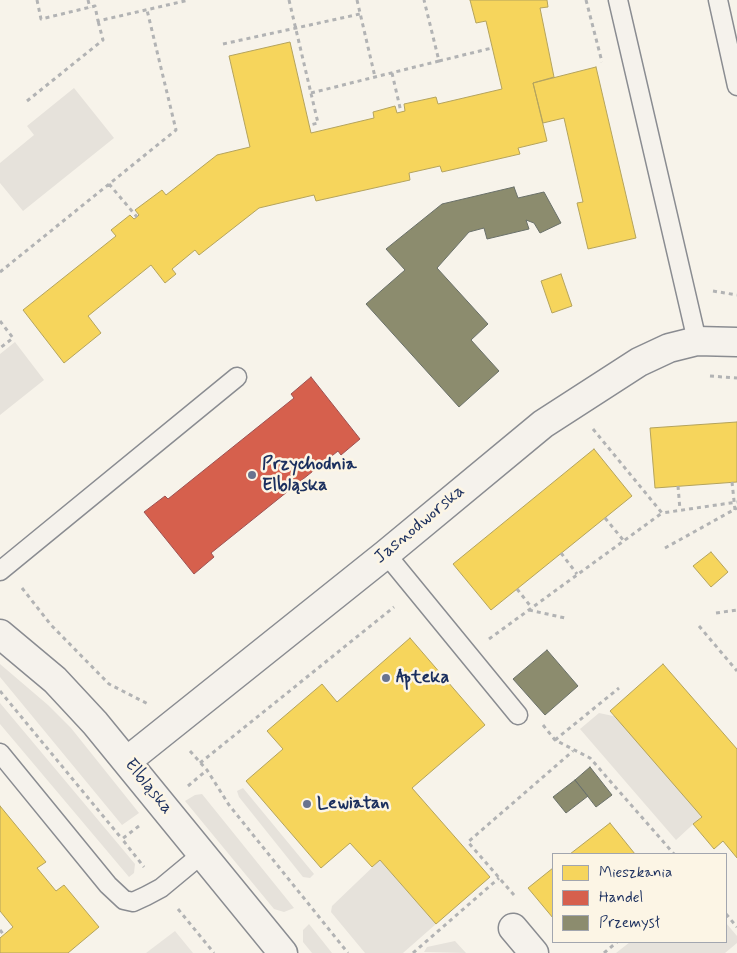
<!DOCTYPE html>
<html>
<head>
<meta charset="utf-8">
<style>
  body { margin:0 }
  #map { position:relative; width:737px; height:953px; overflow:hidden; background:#f7f3ea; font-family:Mynerve,sans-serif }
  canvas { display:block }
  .legend { position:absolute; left:552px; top:853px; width:175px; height:90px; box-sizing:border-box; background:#fcf5e5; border:1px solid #a2a6af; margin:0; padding:6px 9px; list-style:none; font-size:15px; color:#1b2f5e }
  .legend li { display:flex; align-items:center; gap:10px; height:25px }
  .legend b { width:25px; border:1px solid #a2a6af }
</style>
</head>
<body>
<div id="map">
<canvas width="737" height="953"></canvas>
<ul class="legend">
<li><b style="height:14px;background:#f6d55c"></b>Mieszkania</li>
<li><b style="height:14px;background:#d6604d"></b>Handel</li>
<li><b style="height:14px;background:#8c8c6e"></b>Przemysł</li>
</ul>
</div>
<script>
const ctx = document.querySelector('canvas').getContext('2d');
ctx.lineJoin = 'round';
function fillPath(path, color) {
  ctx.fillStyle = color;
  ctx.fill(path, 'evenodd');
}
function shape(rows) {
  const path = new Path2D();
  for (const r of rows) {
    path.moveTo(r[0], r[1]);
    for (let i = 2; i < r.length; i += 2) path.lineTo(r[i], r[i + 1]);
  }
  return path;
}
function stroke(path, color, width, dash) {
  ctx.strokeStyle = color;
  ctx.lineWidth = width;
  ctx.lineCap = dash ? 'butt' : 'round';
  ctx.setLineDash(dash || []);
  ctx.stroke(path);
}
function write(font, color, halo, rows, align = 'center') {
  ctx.font = font + ' Mynerve,sans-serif';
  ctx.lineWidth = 5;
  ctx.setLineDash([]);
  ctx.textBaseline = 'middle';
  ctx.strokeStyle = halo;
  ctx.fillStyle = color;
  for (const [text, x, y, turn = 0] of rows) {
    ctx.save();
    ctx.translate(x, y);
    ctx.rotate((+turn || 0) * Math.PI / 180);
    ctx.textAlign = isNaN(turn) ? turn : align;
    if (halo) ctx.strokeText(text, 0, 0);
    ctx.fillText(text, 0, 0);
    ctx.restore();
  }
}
fillPath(shape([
  [175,931,193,953,146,953]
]), '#e8e4dd');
fillPath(shape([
  [74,88,114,138,23,211,0,183,0,163,34,135,27,126],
  [15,342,44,380,0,415,0,354],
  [0,664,48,705,71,728,139,813,122,825,0,677],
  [0,703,135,864,134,873,129,877,0,724],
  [599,713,618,717,702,816,676,840,580,729],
  [243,788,314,874,310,878,303,877,239,797,237,791],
  [202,794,294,908,284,912,274,909,185,801,195,795],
  [380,860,436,924,403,953,365,953,331,912,332,906],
  [726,923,737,936,737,943,725,953,616,953,630,942,726,942],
  [309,924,332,953,312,953,303,942,303,930],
  [455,941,466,953,424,952,427,947]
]), '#e6e2db');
const homes = shape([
  [470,0,547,0,548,7,540,8,554,77,533,83,547,141,518,148,520,154,442,172,440,166,409,173,410,180,316,201,314,195,259,208,199,255,195,250,172,269,176,274,165,283,151,265,88,316,101,333,64,363,23,310,116,236,111,230,130,215,134,219,137,217,139,215,135,210,162,190,166,195,217,155,250,147,229,56,290,42,311,133,374,118,373,112,395,106,397,113,405,111,404,104,436,97,438,104,502,89,486,21,476,23,470,0],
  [596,67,636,238,588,249,577,203,583,202,564,118,543,123,533,83,596,67],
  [561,274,572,306,552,313,541,281,561,274],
  [737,422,737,482,655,488,650,428,737,422],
  [594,449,632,496,491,610,453,564,594,449],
  [711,552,728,572,711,587,693,566,711,552],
  [410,638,485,725,412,788,490,877,436,924,380,860,372,867,350,843,321,868,246,781,283,749,267,731,322,684,337,702,410,638],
  [663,664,737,749,737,858,723,841,714,849,693,824,702,817,610,711,663,664],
  [0,806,46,862,37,868,56,891,64,885,99,927,68,953,0,953,0,938,13,927,0,911,0,806],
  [610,823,635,854,570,854,610,823],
  [553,868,553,918,528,888,553,868]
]);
fillPath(homes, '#f6d55c');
stroke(homes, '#b4a35d', 1);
const shops = shape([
  [311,377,360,439,341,455,338,451,211,553,214,557,194,574,144,512,165,496,168,499,294,398,291,394,311,377]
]);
fillPath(shops, '#d6604d');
stroke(shops, '#9e5152', 1);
const industry = shape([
  [514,187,518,198,544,192,561,223,540,233,534,223,526,220,529,229,487,239,484,228,469,232,437,268,488,324,471,340,499,371,459,407,366,304,405,270,386,249,442,204,514,187],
  [547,650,578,686,545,715,513,679,547,650],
  [590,767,612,795,596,807,575,780,590,767],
  [575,780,588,796,566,813,553,797,575,780]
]);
fillPath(industry, '#8c8c6e');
stroke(industry, '#6a7069', 1);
const service = shape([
  [618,0,697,341],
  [718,0,737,86],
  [386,554,518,715],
  [0,571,237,377],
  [0,753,108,885,124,900,133,902,146,896,161,888,202,854]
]);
const minor = shape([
  [0,634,55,680,95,723,283,953],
  [127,761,386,554,543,424,639,362,669,348,697,341,737,342],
  [513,928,534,953]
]);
stroke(service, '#8a8c91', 21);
stroke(minor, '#8a8c91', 31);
stroke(shape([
  [37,0,41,19,95,6,98,21,189,0],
  [88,0,90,8],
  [289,0,318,123,310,125],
  [357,0,375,77],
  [586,0,602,62],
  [223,44,360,14],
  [439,61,492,48],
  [392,73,401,112],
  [311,93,439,61,424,0],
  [27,101,103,40,98,21],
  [109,184,137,217],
  [0,272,176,130,147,10],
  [713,291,737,295],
  [0,321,13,338,0,348],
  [710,376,737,378],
  [593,429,662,513,737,502],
  [732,482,735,510],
  [678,486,680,510],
  [605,518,624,541],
  [665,548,737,508],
  [561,553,577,574],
  [22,588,51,625,109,684,148,704],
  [517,589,532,608],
  [529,610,565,618],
  [716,613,737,610],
  [699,626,737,671],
  [489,639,662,513],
  [0,691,122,839],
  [543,725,555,740,590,758,674,854],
  [555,740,619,688],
  [190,751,207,770,229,805,348,953],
  [200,763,394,607],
  [188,786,207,770],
  [139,826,122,839,144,867],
  [514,895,468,842,573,751],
  [178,909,214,953],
  [726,914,737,927],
  [0,930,4,935],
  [413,953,499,878],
  [604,953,617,942]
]), '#b2b3b4', 3, [4, 4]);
stroke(service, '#f5f2ec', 18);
stroke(minor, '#f5f2ec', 28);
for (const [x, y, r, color] of [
  [252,475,5,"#68748f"],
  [386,678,5,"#68748f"],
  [307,804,5,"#68748f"]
]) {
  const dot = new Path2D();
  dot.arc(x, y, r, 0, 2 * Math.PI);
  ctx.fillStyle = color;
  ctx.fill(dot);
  stroke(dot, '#fcf5e5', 2);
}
write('bold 18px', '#1b2f5e', '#fcf5e5', [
  ["Przychodnia",262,465],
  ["Elbląska",262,486],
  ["Apteka",396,678],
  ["Lewiatan",317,804]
], 'left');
write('18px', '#1b2f5e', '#fcf5e5', [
  ["Jasnodworska",420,525,-40],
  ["Elbląska",148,787,51]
]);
</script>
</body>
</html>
